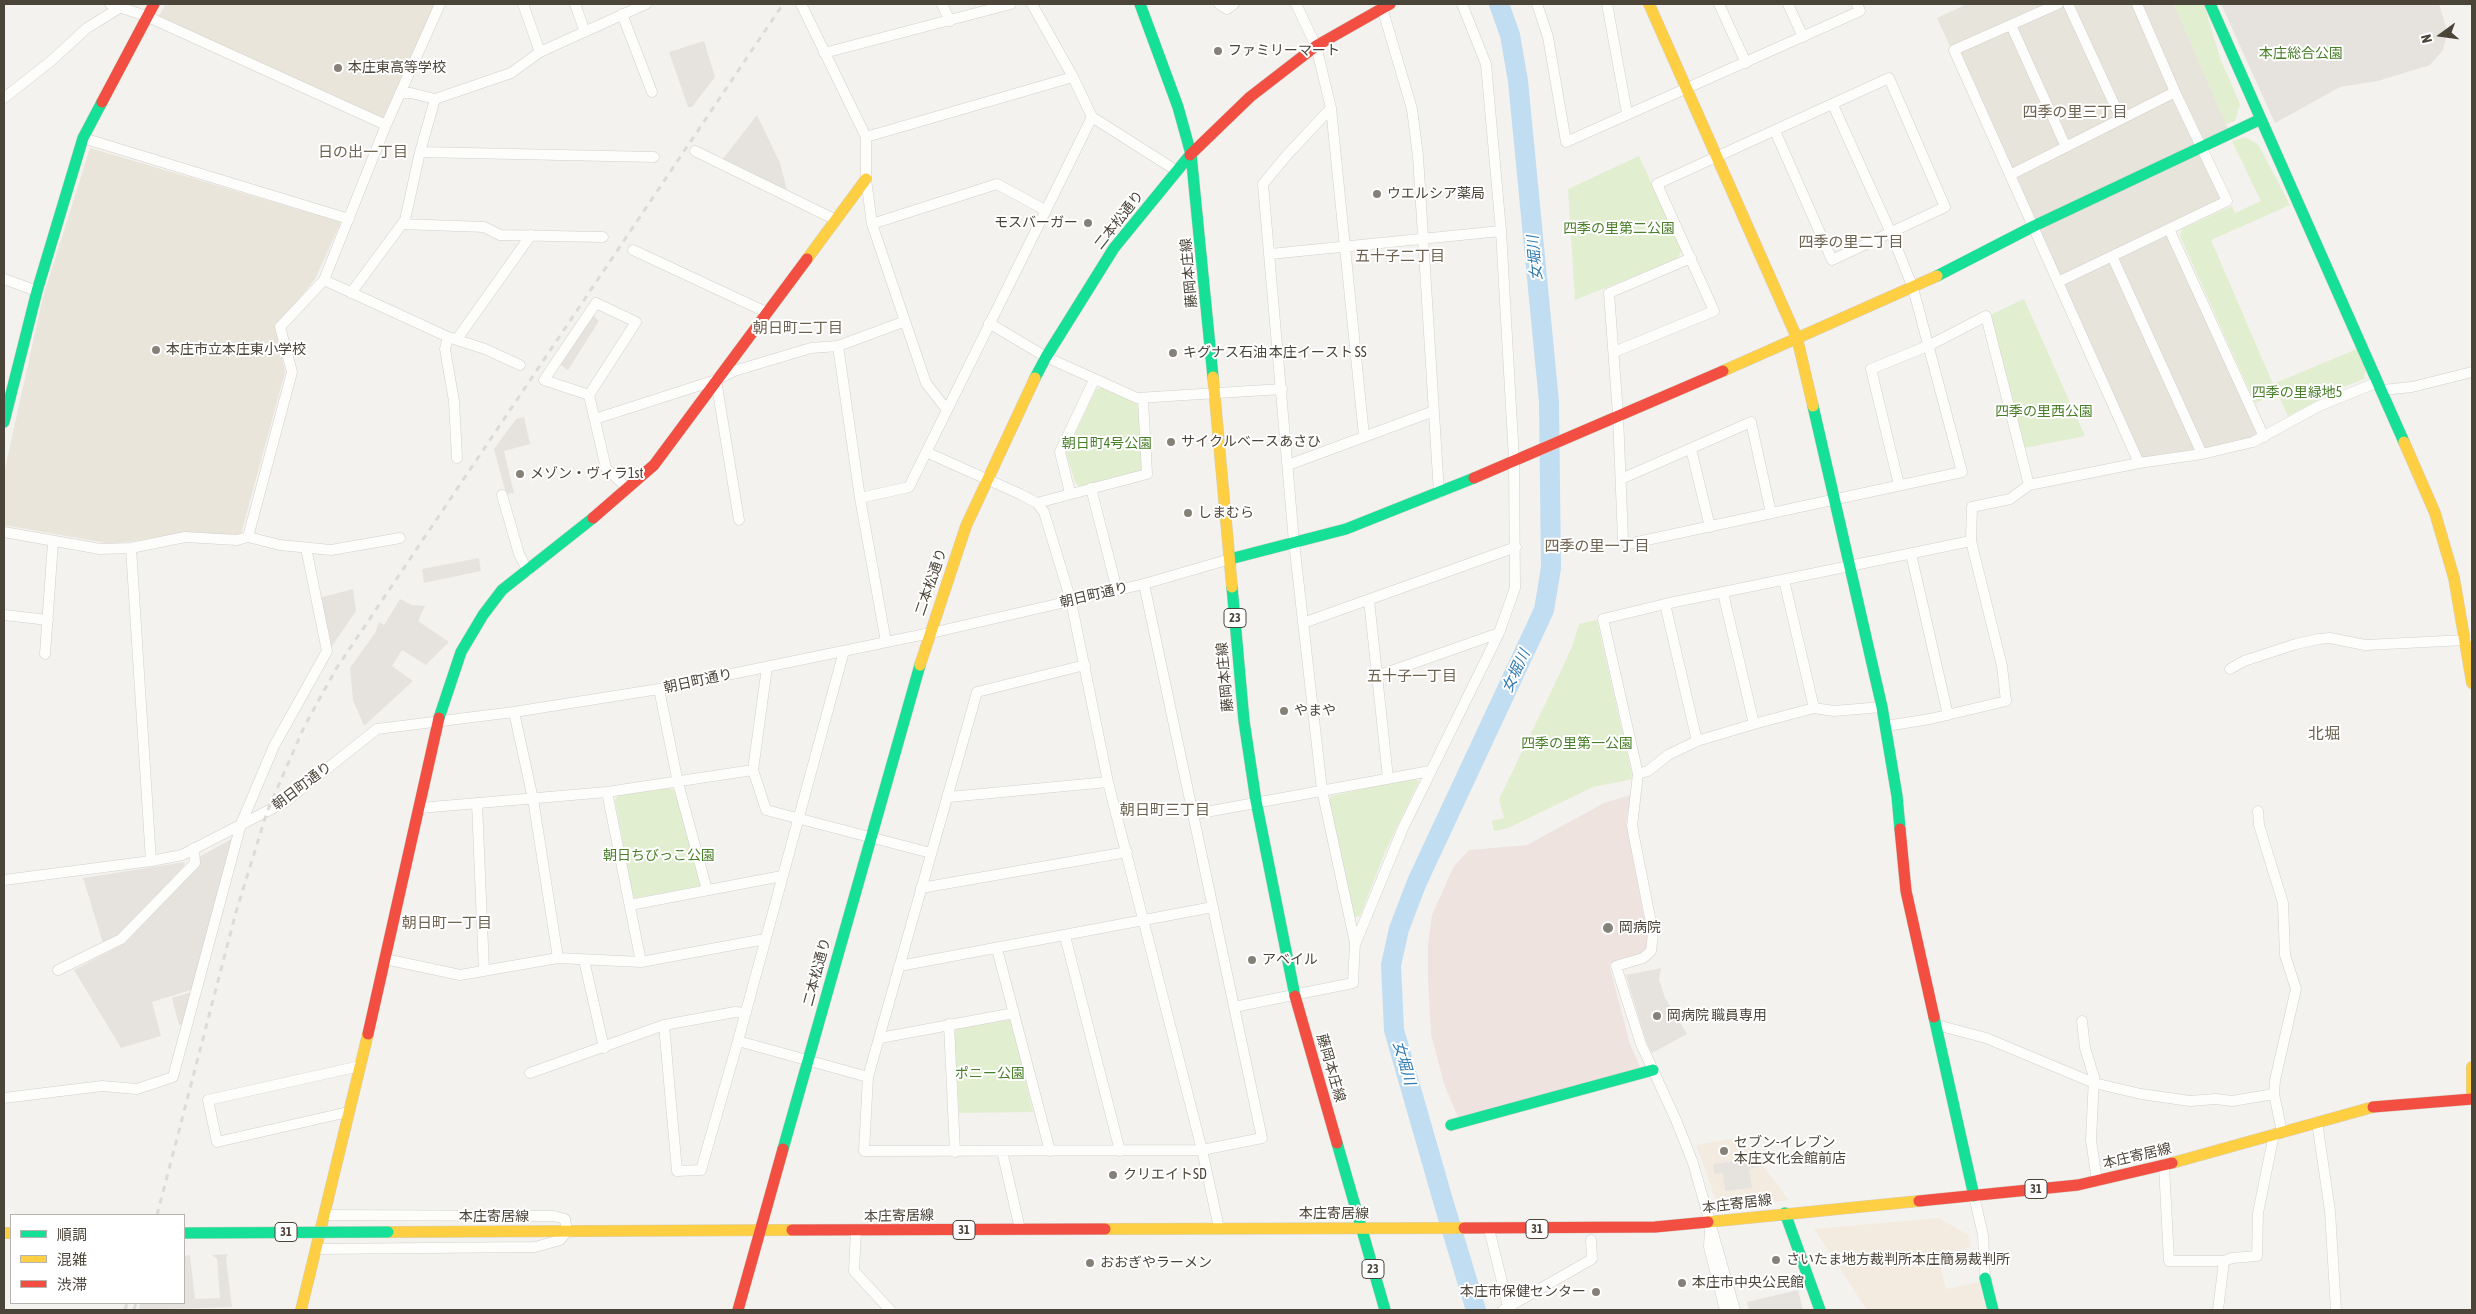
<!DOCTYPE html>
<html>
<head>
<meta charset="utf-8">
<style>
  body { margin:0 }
  #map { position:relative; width:2476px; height:1314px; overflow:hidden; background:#f4f2ee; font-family:"Asap Condensed","Noto Sans JP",sans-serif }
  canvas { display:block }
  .frame { position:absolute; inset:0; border:5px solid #4b4439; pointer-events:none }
  .legend { position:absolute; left:10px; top:1214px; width:175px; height:90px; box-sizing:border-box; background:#fff; border:1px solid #b7b4b0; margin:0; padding:6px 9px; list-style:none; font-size:15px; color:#4b4439 }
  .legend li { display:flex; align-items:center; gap:10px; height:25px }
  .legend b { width:25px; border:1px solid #b7b4b0 }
  .north { position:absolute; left:2416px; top:10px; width:50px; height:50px; -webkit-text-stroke:4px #fff; paint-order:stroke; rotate:256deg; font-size:14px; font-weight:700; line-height:20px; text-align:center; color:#4b4439 }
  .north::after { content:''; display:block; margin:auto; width:18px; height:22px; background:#4b4439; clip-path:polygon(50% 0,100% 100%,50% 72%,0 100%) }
</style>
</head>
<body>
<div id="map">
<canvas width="2476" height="1314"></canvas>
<div class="frame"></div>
<ul class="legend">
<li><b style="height:6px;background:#16e098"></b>順調</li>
<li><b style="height:6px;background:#ffcf43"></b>混雑</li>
<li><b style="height:6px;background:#f24e42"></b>渋滞</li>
</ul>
<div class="north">N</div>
</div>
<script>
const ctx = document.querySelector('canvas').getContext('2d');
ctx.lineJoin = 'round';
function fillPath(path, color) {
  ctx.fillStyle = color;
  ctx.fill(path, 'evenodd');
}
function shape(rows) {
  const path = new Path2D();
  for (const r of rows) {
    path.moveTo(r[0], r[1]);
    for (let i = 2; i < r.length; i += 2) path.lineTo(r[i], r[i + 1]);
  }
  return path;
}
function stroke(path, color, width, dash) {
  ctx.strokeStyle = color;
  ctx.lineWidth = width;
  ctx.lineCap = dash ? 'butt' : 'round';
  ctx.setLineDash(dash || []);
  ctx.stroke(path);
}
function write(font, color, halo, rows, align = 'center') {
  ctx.font = font + ' "Asap Condensed","Noto Sans JP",sans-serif';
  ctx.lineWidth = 4;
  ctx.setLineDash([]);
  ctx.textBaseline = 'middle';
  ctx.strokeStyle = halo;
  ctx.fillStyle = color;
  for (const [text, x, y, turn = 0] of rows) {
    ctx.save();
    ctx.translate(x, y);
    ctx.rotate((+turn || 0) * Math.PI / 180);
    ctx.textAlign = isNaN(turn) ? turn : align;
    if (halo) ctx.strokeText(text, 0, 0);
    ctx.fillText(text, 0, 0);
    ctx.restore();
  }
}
fillPath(shape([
  [1967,4,2174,4,2230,133,2200,147,2227,201,2169,229,2264,437,2139,463,1937,18]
]), '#e7e4dc');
fillPath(shape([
  [1742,1137,1757,1158,1789,1200,1719,1208,1696,1145],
  [1939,1218,1968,1235,1971,1247,1938,1256,1946,1289,1979,1282,1986,1310,1867,1310,1814,1229]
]), '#f3ebdf');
fillPath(shape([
  [166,4,435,4,383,118,158,17],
  [90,148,341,222,315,279,276,328,285,372,241,534,182,534,112,544,4,525,4,473,43,297]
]), '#eae5da');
fillPath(shape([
  [1631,795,1626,822,1648,938,1646,949,1640,954,1609,964,1630,1044,1641,1069,1458,1117,1444,1084,1431,1034,1428,980,1428,944,1432,915,1454,866,1469,850,1527,845,1604,803]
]), '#eee3df');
fillPath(shape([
  [2174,4,2204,4,2220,58,2240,104,2235,121,2226,124],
  [2244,137,2258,144,2290,205,2211,240,2273,384,2357,349,2366,368,2364,379,2341,388,2288,416,2278,394,2255,403,2180,236,2182,229,2232,206,2235,213,2261,201,2232,141],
  [1639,156,1682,250,1677,259,1575,300,1568,189],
  [2024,299,2085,436,2024,448,1990,315],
  [1101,388,1136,402,1139,411,1144,466,1141,471,1080,487,1075,482,1066,453,1096,389],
  [1597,620,1633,779,1593,787,1508,828,1494,831,1492,821,1504,818,1499,799,1552,690,1572,647,1579,624],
  [1413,778,1419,781,1385,852,1360,916,1354,917,1328,801,1331,796],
  [669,788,675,791,702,882,700,886,636,898,632,896,615,800,619,795],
  [1009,1020,1012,1022,1033,1112,959,1113,954,1034,957,1028]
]), '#e1eecf');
fillPath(shape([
  [2221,4,2439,4,2446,27,2446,37,2443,50,2430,65,2378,81,2340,87,2275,123],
  [704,41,715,77,692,107,688,107,669,52],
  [757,115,780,163,787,190,722,160],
  [591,314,599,321,568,370,559,364],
  [524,417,530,444,504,451,514,493,506,494,494,449,516,419],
  [479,558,481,571,424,583,422,569],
  [353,589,356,611,330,649,319,598],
  [400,599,412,605,425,606,418,621,449,642,426,665,402,650,392,666,413,681,364,726,353,700,350,668,375,633,379,622,384,625],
  [235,837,194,989,152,1002,161,1036,121,1048,74,970,125,943,200,863,199,857],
  [185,862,184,866,117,938,103,943,83,878],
  [1661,968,1659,979,1665,998,1687,1034,1652,1053,1646,1041,1626,975],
  [191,992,185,1024,179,1025,172,998],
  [1757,1158,1758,1167,1749,1169,1752,1188,1725,1191,1723,1173,1714,1174,1713,1164],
  [228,1254,226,1258,232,1307,139,1310,140,1303,184,1303,184,1256,190,1255,195,1299,220,1298,217,1259,212,1255],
  [1798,1290,1803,1310,1749,1310,1747,1302]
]), '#e6e3df');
stroke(shape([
  [1476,1310,1444,1204,1394,1030,1391,965,1399,929,1417,882,1544,610,1551,568,1549,402,1518,81,1510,35,1499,4]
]), '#c0ddf1', 20);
const street = shape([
  [110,4,146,16,386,125],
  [523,4,540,52],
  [575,4,585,32],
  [801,4,866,137,866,179,872,224,926,383,947,410],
  [942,4,950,21],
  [1032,4,1073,77,1092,117,1177,171],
  [1219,4,1227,9,1234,4],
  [1296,4,1316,46,1331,108,1364,436],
  [1381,4,1412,109,1418,156,1439,493],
  [1537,4,1548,37,1566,142,1860,11,1857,4],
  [1607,4,1627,113],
  [1719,4,1746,63],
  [1788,4,1803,37],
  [2058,4,1954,50,2139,463],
  [2068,4,2121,119],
  [622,14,652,92],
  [2011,25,2066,147],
  [824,53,1011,4],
  [400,93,411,93,435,99,511,73,540,52,646,4],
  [4,98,51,61,87,28,121,7],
  [866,137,1073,77],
  [83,138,349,219],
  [695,151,836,220],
  [420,152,654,157],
  [2010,175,2175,92],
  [402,224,484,227,500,235,603,237],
  [872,224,997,184,1045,210],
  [2169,229,2264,437],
  [633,250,766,312],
  [1270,254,1501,231],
  [2112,256,2202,454],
  [1691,258,1609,293,1618,415,1623,540,1628,544,1962,472,1913,288,1891,233,1833,105],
  [4,279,37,291],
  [324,280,448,337,485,349,520,365],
  [2058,282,2227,201,2175,92,2137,4],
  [351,293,405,220,420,152,435,99],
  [989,323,1046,357,1137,398,1282,389],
  [448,337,445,349,454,401,457,458],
  [457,339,531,235],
  [838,346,860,498,886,642],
  [1614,352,1714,311,1657,184,1889,78,1945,207,1832,260,1775,131],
  [716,380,739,520],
  [2382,390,2412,387,2472,372],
  [589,395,544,380,596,303,636,322,589,395,606,468,628,489],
  [595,419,716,380,734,371,811,348,838,346,903,322],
  [1691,449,1710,527],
  [926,452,1020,494,1037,503,1044,512,1071,601,1108,782,1202,1150,1219,1228],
  [1288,465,1434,411],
  [1621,479,1751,422,1771,513],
  [1899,485,1871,369,1930,345,1986,316,2029,485],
  [1091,488,1117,590],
  [1070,493,1060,452,1094,380],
  [502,495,519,554,528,571],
  [860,498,909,487,1092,117],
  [1037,503,1147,474,1143,399],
  [4,532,100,549,131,548,185,537,237,540,248,537,292,372,280,327,324,280,386,125,440,4],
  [248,537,280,545,331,550,400,538],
  [131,548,151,861],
  [1911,554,1948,715],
  [1784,580,1814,708],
  [1723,593,1754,724],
  [1369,600,1388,778],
  [1665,604,1697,741],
  [4,615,48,620],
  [1303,623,1516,547],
  [45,654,53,542],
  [1085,665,977,692,868,1077,864,1151,1202,1150,1262,1138,1144,584],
  [767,667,753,770,766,810,931,853],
  [2230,669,2244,661,2296,644,2319,639,2330,638,2365,645,2466,640],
  [1377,676,1499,633],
  [659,689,678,783,707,890],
  [514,712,533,799,558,958],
  [1886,726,1930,719,2006,701,2002,666,1971,541,1972,507,2010,499,2029,485,2139,463,2202,454,2253,442,2319,406,2378,382],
  [1638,774,1648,771,1668,755,1697,741,1754,724,1814,708,1834,711,1882,707],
  [607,792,641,962],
  [949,797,1108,782],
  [477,803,484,971],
  [420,808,607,792,753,770],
  [2258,811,2259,825,2283,903,2285,955,2296,989,2275,1080,2274,1094,2282,1132],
  [1195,814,1430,771],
  [4,880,151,861,182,855,285,802,377,729,514,712,659,689,940,631,1144,584,1230,559],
  [921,888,1127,852],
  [630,905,782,876],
  [1065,936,1120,1151],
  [1356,942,1403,828,1499,633,1515,588,1514,460,1501,231,1486,64,1462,4],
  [997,949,1050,1151],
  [385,959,460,975,558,958,641,962,765,939],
  [584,960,604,1048],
  [899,966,1213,907],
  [58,970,121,939,195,863,194,848],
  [1234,1007,1353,983,1355,943,1322,790,1294,542,1263,184,1287,155,1331,108],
  [2082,1021,2085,1048,2094,1077,2091,1140,2097,1181],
  [949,1024,955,1152],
  [664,1025,677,1171,701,1170,738,1041,844,651],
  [1937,1025,1986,1038,2094,1083,2141,1094,2190,1101,2216,1099,2232,1101,2274,1094],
  [880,1038,1014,1013],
  [738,1041,868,1077],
  [530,1073,664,1025,735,1012,746,1013],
  [4,1098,102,1086,137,1089,173,1077,241,824,274,746,327,651,306,548],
  [348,1112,217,1142,208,1100,360,1066],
  [2317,1122,2330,1211,2336,1310],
  [1002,1151,1020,1229],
  [2164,1166,2169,1261,2224,1261,2218,1310],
  [1974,1196,1983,1235,1985,1278],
  [1489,1229,1509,1310],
  [1710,1229,1709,1247,1725,1310],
  [856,1231,854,1271,890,1310],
  [316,1249,535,1247,560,1240,567,1231,565,1219,554,1216,324,1215],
  [2224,1261,2232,1258,2257,1256,2258,1213,2274,1134],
  [1503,1310,1592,1259,1591,1240],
  [1735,1310,1693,1163,1676,1120,1641,1044,1616,966,1643,958,1651,951,1653,933,1632,826,1638,774,1603,619,1665,604,1971,541]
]);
const fast = shape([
  [1140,4,1178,107,1191,154,1213,377],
  [2210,4,2404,442],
  [1937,276,2034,226,2261,119],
  [1035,378,1046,357,1114,248,1190,155],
  [1813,406,1882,707,1897,796,1900,829],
  [4,422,37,291,83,138,102,102],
  [1230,559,1346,529,1474,478],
  [1232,587,1244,721,1256,801,1295,996],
  [439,718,461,652,483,615,502,590,593,518],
  [1934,1017,1974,1196],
  [1451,1125,1653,1070],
  [1337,1143,1385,1310],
  [783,1149,920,665],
  [1785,1213,1820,1310],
  [1985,1278,1993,1310]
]);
const slow = shape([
  [1649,4,1797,338,1813,406],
  [807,259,866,179],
  [1723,371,1937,276],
  [1213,377,1232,587],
  [2404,442,2435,513,2454,578,2472,683],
  [920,665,966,526,1035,378],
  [2472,1067,2472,1099],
  [2172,1163,2373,1107],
  [1708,1222,1919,1201],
  [1105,1229,1464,1228],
  [388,1232,792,1230],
  [4,1233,11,1233],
  [301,1310,368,1034]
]);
const jam = shape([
  [102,102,154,4],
  [1190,155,1250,97,1316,46,1390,4],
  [1474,478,1723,371],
  [593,518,654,465,807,259],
  [1900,829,1906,891,1934,1017],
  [1295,996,1337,1143],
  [368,1034,439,718],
  [2373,1107,2472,1099],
  [1919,1201,2078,1185,2172,1163],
  [1464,1228,1655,1227,1708,1222],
  [792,1230,1105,1229],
  [738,1310,783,1149]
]);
stroke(street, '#d2d0cb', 11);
stroke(fast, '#d3cfc5', 12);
stroke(slow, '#d3cfc5', 12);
stroke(jam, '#d3cfc5', 12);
stroke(street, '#fdfdfc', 10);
stroke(fast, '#16e098', 11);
stroke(slow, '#ffcf43', 11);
stroke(jam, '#f24e42', 11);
stroke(shape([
  [157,1215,236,912,267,812,304,727,336,669,783,4],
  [125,1310,127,1303],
  [134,1310,136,1303]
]), '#dbdbda', 3, [6, 6]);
const fastBridge = shape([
  [184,1233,388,1232]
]);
stroke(fastBridge, '#d6cebb', 12, []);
stroke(fastBridge, '#16e098', 11);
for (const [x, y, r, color] of [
  [1218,51,5,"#868178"],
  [338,68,5,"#868178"],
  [1377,194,5,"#868178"],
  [1088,223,5,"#868178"],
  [156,350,5,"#868178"],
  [1173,353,5,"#868178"],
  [1171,442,5,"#868178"],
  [520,474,5,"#868178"],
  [1188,513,5,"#868178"],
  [1284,711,5,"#868178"],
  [1608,928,6,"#868178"],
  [1252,960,5,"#868178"],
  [1657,1016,5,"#868178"],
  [1724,1151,5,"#868178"],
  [1113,1175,5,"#868178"],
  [1776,1260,5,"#868178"],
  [1090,1263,5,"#868178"],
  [1682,1283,5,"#868178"],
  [1596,1292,5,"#868178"]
]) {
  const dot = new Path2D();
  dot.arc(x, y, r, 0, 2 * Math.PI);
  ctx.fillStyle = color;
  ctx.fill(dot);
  stroke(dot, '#fff', 2);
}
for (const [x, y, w] of [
  [1235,618,22],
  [2036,1189,22],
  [1537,1229,22],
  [964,1230,22],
  [286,1232,22],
  [1373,1269,22]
]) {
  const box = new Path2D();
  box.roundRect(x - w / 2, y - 9.5, w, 19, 4);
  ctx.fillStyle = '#fff';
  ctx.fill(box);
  stroke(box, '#4b4439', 1);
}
write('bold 12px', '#4b4439', null, [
  ["23",1235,618],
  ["31",2036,1189],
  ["31",1537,1229],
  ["31",964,1230],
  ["31",286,1232],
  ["23",1373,1269]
]);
write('14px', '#4b4439', '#fff', [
  ["ファミリーマート",1228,51],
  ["本庄東高等学校",348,68],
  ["ウエルシア薬局",1387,194],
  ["モスバーガー",1078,223,"right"],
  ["本庄市立本庄東小学校",166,350],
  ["キグナス石油 本庄イースト SS",1183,353],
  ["サイクルベースあさひ",1181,442],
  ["メゾン・ヴィラ1st",530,474],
  ["しまむら",1198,513],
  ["やまや",1294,711],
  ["岡病院",1619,928],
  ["アベイル",1262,960],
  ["岡病院 職員専用",1667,1016],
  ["セブン-イレブン",1734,1143],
  ["本庄文化会館前店",1734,1159],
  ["クリエイトSD",1123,1175],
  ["さいたま地方裁判所本庄簡易裁判所",1786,1260],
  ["おおぎやラーメン",1100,1263],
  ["本庄市中央公民館",1692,1283],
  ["本庄市保健センター",1586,1292,"right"]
], 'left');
write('14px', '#4a7f2a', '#fff', [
  ["本庄総合公園",2301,54],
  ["四季の里第二公園",1619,229],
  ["四季の里緑地5",2297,393],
  ["四季の里西公園",2044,412],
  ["朝日町4号公園",1107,444],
  ["四季の里第一公園",1577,744],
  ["朝日ちびっこ公園",659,856],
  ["ポニー公園",990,1074]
]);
write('14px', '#4b4439', '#fff', [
  ["二本松通り",1119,220,-52],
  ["藤岡本庄線",1189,273,-95],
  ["二本松通り",931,582,-71],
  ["朝日町通り",1094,595,-13],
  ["藤岡本庄線",1225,677,-95],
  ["朝日町通り",698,681,-12],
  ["朝日町通り",302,786,-37],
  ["二本松通り",817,972,-75],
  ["藤岡本庄線",1331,1068,74],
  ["本庄寄居線",2137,1156,-13],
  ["本庄寄居線",1737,1204,-7],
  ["本庄寄居線",1334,1214],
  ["本庄寄居線",899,1216,-1],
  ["本庄寄居線",494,1217]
]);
write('15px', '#6e6250', '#fff', [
  ["四季の里三丁目",2075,112],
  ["日の出一丁目",363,152],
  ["四季の里二丁目",1851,242],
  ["五十子二丁目",1400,256],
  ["朝日町二丁目",798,328],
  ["四季の里一丁目",1597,546],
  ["五十子一丁目",1412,676],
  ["朝日町三丁目",1165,810],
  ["朝日町一丁目",447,923]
]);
write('italic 15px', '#2e7ab2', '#fff', [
  ["女堀川",1535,258,-95],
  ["女堀川",1516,671,-65],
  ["女堀川",1404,1063,74]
]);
write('16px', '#6e6250', '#fff', [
  ["北堀",2324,734]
]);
</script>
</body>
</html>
